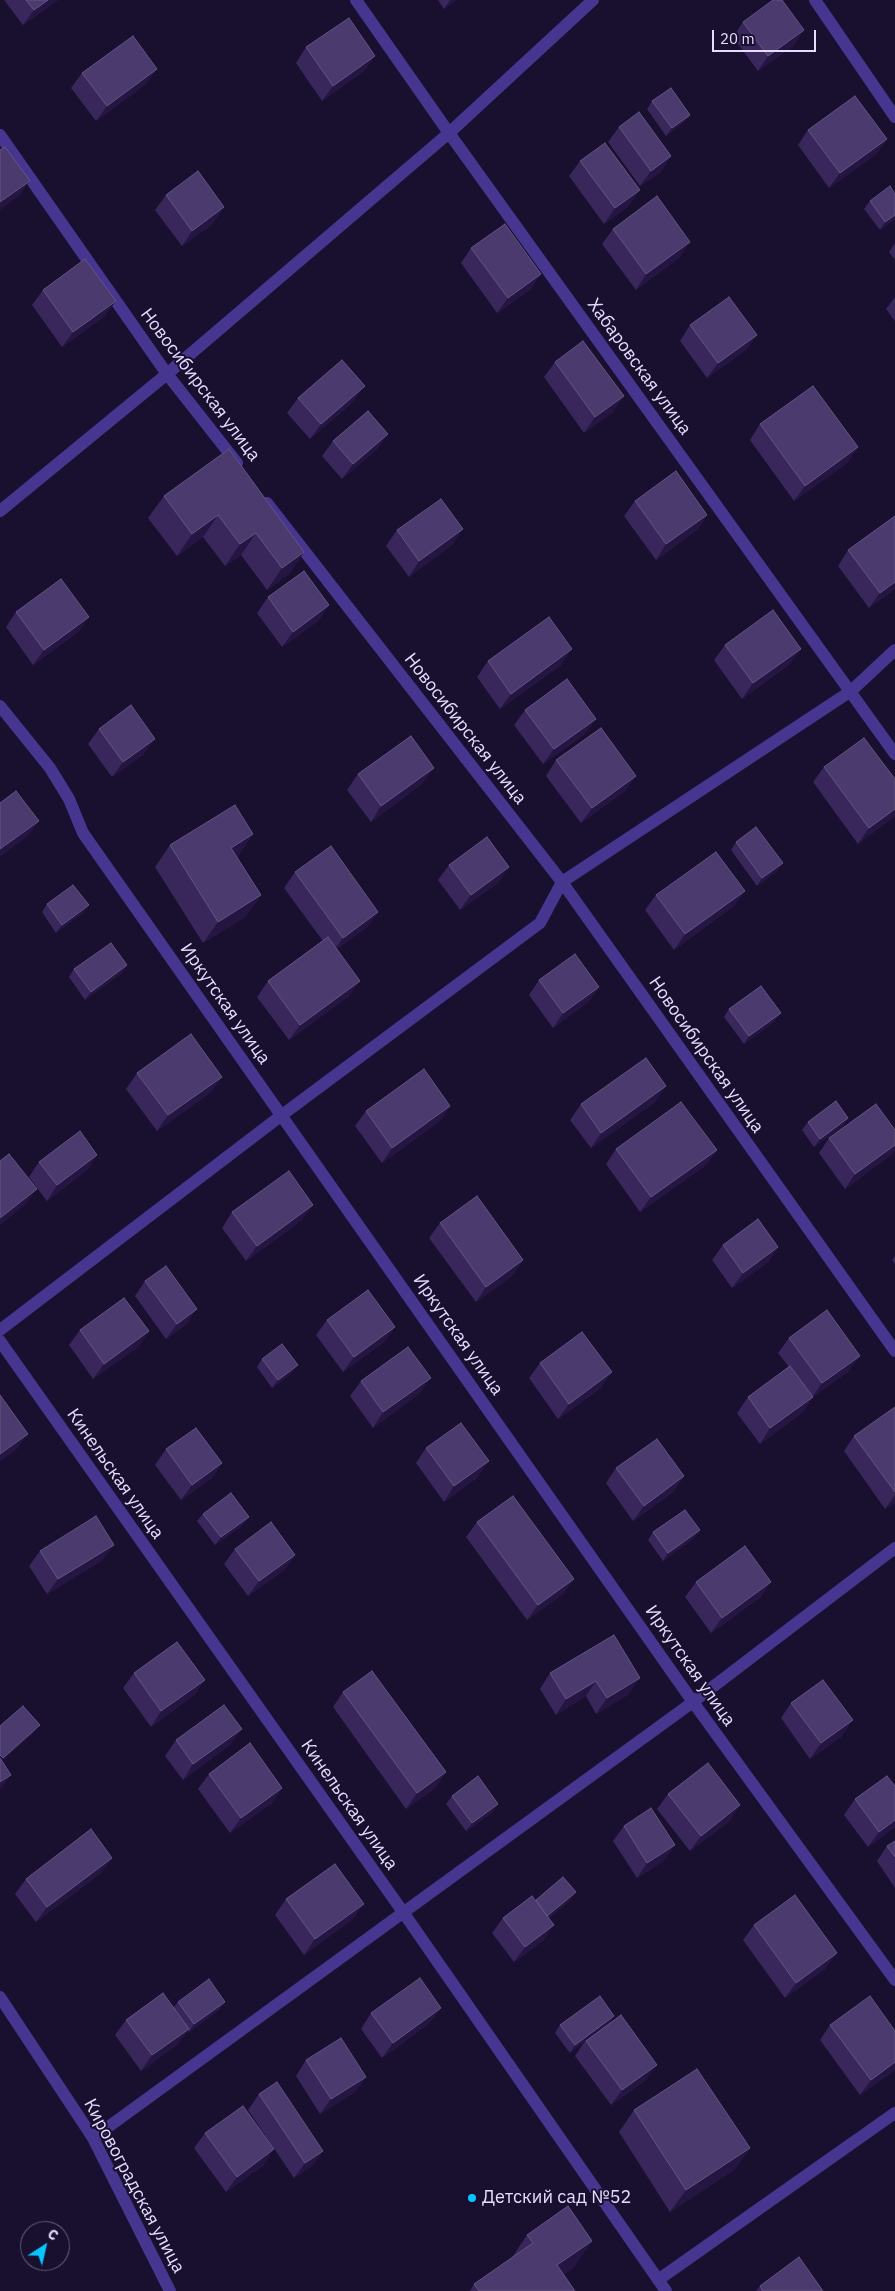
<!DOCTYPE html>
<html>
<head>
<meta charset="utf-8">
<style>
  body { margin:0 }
  #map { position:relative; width:895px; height:2291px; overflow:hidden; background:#190f2e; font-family:"IBM Plex Sans",sans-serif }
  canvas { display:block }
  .north { position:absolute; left:20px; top:2221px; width:50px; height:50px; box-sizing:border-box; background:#190f2e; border:1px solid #6b6182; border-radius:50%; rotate:35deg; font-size:14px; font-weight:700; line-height:20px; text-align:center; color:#e5dcff }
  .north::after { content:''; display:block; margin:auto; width:18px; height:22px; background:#08c4ff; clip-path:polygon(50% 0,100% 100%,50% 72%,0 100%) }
  .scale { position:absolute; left:712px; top:30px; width:104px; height:22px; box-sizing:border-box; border:2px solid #e5dcff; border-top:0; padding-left:6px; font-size:15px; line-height:18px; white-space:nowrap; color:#e5dcff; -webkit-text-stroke:4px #190f2e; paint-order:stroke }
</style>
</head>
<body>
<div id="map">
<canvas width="895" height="2291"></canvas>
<div class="north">С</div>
<div class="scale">20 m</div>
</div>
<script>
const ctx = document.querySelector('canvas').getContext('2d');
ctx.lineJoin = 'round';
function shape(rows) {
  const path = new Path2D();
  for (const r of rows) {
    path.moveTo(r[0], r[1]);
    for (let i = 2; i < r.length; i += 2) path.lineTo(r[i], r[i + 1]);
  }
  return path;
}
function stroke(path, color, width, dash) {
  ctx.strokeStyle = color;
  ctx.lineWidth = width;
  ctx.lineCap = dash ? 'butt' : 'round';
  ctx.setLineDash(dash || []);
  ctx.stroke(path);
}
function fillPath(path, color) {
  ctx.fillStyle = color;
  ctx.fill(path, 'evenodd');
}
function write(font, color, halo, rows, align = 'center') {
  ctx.font = font + ' "IBM Plex Sans",sans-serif';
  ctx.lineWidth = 4;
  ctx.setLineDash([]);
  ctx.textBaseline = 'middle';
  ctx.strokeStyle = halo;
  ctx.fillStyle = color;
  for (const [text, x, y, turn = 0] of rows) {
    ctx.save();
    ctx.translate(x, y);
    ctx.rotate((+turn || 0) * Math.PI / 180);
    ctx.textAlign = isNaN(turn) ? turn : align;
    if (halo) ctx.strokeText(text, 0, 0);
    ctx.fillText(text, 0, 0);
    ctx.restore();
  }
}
stroke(shape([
  [356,0,449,133,895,754],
  [815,0,895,117],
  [0,135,167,374,237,463],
  [267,503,562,882,895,1351],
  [0,511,167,374,449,133,593,0],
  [0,706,50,768,69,799,83,833,693,1702,895,1980],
  [0,1330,282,1115,540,923,562,882,851,691,895,650],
  [0,1341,403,1912,666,2291],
  [0,1997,93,2138,170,2291],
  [93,2138,693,1702,895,1548],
  [658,2280,895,2113]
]), '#463690', 12);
fillPath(shape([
  [4,0,58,0,23,25],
  [438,0,456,0,444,9],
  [743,22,804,30,793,46,758,71,733,37],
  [306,47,375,56,364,71,322,101,296,63],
  [157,69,146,84,96,121,71,88,82,73],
  [652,101,690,115,684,122,666,136,647,109],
  [619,127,671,156,661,172,640,186,608,142],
  [808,130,887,139,876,154,829,188,798,145],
  [580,161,629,206,604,224,569,176],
  [895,194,895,219,880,230,864,209,870,201],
  [166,195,214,223,182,246,155,210],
  [613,229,680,257,636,290,602,244],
  [895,243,895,260,889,252],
  [471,248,531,289,497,313,461,263],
  [43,290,105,316,62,347,32,305],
  [895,297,895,321,886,309],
  [690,325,757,335,746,350,707,378,680,341],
  [555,362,613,412,584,433,544,377],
  [298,398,354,401,310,439,287,413],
  [760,424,858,447,847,463,794,501,750,440],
  [333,441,377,449,342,479,322,456],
  [229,449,304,552,289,574,267,590,241,555,225,566,203,537,177,556,148,518,164,496],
  [635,501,707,515,697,530,656,560,624,516],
  [397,530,453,544,409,577,386,546],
  [848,550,895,589,869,608,838,566],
  [268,597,329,605,318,621,282,647,257,613],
  [16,612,89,617,78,632,33,665,6,627],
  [725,645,790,664,742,699,714,660],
  [488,661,561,665,500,709,477,677],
  [525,710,585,734,543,764,514,725],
  [99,729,144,754,112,777,88,744],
  [556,760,636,776,625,791,581,823,546,776],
  [824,767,895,816,858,844,813,782],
  [358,774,423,783,371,822,347,790],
  [253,834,237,857,261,895,245,917,203,943,155,867,170,845],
  [736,842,777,871,757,886,731,850],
  [449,865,499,882,460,910,438,880],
  [295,872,378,912,367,927,337,949,349,996,289,1040,257,997,268,981,323,941,284,888],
  [745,891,734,906,674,950,645,910,656,895],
  [47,904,89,905,83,913,56,933,42,912],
  [127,965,122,973,85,1000,69,977,74,969],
  [539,980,599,987,588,1002,553,1028,529,995],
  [729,1009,775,1021,744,1044,724,1017],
  [137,1073,222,1077,211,1092,157,1131,126,1089],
  [666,1086,655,1102,591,1148,570,1120,581,1104],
  [450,1106,440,1121,382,1163,355,1126,366,1111],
  [848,1118,843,1126,814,1147,802,1130,808,1122],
  [895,1130,895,1150,891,1155,845,1189,819,1153,829,1138],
  [616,1149,717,1150,706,1165,640,1212,606,1164],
  [97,1155,87,1170,47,1201,29,1177,39,1162],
  [232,1212,302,1220,246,1261,222,1228],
  [440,1223,523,1260,512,1276,476,1302,429,1238],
  [723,1245,778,1247,768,1262,732,1288,712,1260],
  [895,1256,895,1264,892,1260],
  [145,1281,187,1324,166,1339,135,1296],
  [327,1320,395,1327,384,1342,343,1372,316,1335],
  [80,1330,149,1331,138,1347,93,1379,69,1345],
  [789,1338,849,1371,813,1397,802,1413,760,1444,737,1413,748,1397,789,1367,778,1353],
  [262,1359,292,1373,272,1388,257,1367],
  [540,1363,601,1388,558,1419,529,1378],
  [361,1381,420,1393,373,1428,350,1396],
  [895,1407,895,1502,885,1509,844,1451,854,1436],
  [426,1448,478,1477,444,1502,416,1463],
  [166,1449,222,1463,212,1478,181,1500,155,1465],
  [616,1468,684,1476,673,1492,633,1521,606,1483],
  [203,1514,243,1525,215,1545,197,1521],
  [477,1522,574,1579,563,1594,527,1620,466,1537],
  [700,1530,694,1538,663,1561,648,1540,653,1532],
  [235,1549,295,1555,284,1570,248,1596,224,1564],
  [40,1551,103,1560,47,1594,29,1566],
  [696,1582,761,1597,711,1633,685,1597],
  [614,1635,629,1694,596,1714,586,1696,556,1715,540,1689,550,1673],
  [134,1673,205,1680,194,1695,151,1727,123,1688],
  [343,1692,446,1772,435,1788,406,1809,333,1707],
  [791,1703,842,1736,810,1759,781,1718],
  [176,1740,231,1744,183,1780,165,1756],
  [209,1774,282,1788,272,1803,230,1833,198,1789],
  [895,1786,895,1827,868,1847,844,1815,855,1799],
  [668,1794,730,1821,690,1851,657,1809],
  [452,1796,493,1812,466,1831,446,1804],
  [624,1826,664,1861,637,1878,613,1841],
  [895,1841,895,1888,877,1861,887,1846],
  [112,1858,101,1873,36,1922,15,1894,26,1879],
  [576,1892,570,1900,549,1918,544,1940,514,1962,492,1933,503,1918,536,1900],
  [286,1899,353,1919,304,1955,275,1915],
  [754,1925,826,1968,785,1998,743,1940],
  [178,2002,225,2002,219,2010,189,2032,188,2030,178,2044,141,2071,115,2035,126,2020,174,2007],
  [371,2013,430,2023,382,2058,361,2029],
  [614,2016,609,2024,646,2080,611,2105,575,2056,585,2041,570,2053,555,2033,560,2025],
  [830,2025,895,2031,895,2070,860,2095,820,2040],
  [306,2060,366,2077,355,2092,320,2114,296,2076],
  [259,2094,323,2151,312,2166,294,2178,248,2110],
  [634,2110,750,2148,734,2170,670,2212,619,2132],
  [205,2133,264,2165,226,2192,194,2148],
  [527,2235,592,2241,573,2268,563,2275,575,2291,470,2291,474,2284,511,2259],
  [760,2286,823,2291,756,2291]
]), '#39275c');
fillPath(shape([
  [48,0,58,0,23,25,34,10],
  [450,0,456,0,444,9],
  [804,30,793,46,758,71,768,56],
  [375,56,364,71,322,101,333,86],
  [157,69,146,84,96,121,107,106],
  [690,115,684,122,666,136,672,128],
  [887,139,876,154,829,188,840,173],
  [671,156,661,172,640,186,651,171],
  [30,181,19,196,0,210,0,202],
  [640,190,629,206,604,224,615,208],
  [224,207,214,223,182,246,192,231],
  [895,215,895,219,880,230,885,222],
  [690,242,680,257,636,290,646,274],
  [541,274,531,289,497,313,508,298],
  [116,301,105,316,62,347,73,332],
  [757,335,746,350,707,378,718,363],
  [365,386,354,401,310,439,321,424],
  [624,396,613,412,584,433,595,417],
  [388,434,377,449,342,479,353,464],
  [858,447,847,463,794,501,805,486],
  [218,515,203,537,177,556,192,534],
  [707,515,697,530,656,560,666,544],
  [463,529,453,544,409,577,419,561],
  [256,533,241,555,225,566,240,544],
  [304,552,289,574,267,590,282,568],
  [895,582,895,589,869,608,880,593],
  [329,605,318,621,282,647,293,632],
  [89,617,78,632,33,665,44,650],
  [572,649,561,665,500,709,511,694],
  [801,649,790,664,742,699,753,683],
  [596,719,585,734,543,764,554,749],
  [155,739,144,754,112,777,123,762],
  [434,768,423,783,371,822,381,806],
  [636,776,625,791,581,823,592,808],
  [895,809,895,816,858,844,869,828],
  [39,821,28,836,0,857,0,849],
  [253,834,238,856,216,870,231,848],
  [783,863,777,871,757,886,762,878],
  [509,867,499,882,460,910,471,895],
  [745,891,734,906,674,950,685,934],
  [261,895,245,917,203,943,218,922],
  [89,905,83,913,56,933,62,925],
  [378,912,367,927,332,953,343,938],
  [127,965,122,973,85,1000,91,992],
  [360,981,349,996,289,1040,300,1025],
  [599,987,588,1002,553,1028,563,1013],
  [781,1013,775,1021,744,1044,749,1036],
  [222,1077,211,1092,157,1131,168,1115],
  [666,1086,655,1102,591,1148,601,1133],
  [450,1106,440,1121,382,1163,392,1148],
  [848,1118,843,1126,814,1147,820,1139],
  [895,1145,895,1150,891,1155,845,1189,855,1174],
  [717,1150,706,1165,640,1212,651,1197],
  [97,1155,87,1170,47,1201,57,1185],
  [37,1189,26,1204,0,1225,0,1218],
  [313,1205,302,1220,246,1261,257,1246],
  [778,1247,768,1262,732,1288,743,1273],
  [523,1260,512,1276,476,1302,486,1287],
  [197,1309,187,1324,166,1339,177,1324],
  [395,1327,384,1342,343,1372,354,1357],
  [149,1331,138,1347,93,1379,104,1364],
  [860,1356,849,1371,811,1399,822,1383],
  [298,1365,292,1373,272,1388,278,1380],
  [612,1372,601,1388,558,1419,569,1404],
  [431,1378,420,1393,373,1428,383,1412],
  [813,1397,802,1413,760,1444,770,1428],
  [28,1434,17,1449,0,1462,0,1454],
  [489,1461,478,1477,444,1502,454,1486],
  [222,1463,212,1478,181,1500,192,1485],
  [684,1476,673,1492,633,1521,644,1506],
  [895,1495,895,1502,885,1509],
  [249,1517,243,1525,215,1545,221,1537],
  [700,1530,694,1538,663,1561,668,1553],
  [114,1545,103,1560,47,1594,58,1579],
  [295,1555,284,1570,248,1596,259,1581],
  [574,1579,563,1594,527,1620,538,1605],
  [771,1582,761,1597,711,1633,722,1618],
  [640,1678,629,1694,596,1714,607,1698],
  [205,1680,194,1695,151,1727,161,1711],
  [596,1681,586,1696,556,1715,566,1699],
  [853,1720,842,1736,810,1759,821,1743],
  [40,1725,34,1733,0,1763,0,1761,3,1758],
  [242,1729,231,1744,183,1780,193,1764],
  [446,1772,435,1788,406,1809,417,1793],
  [11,1775,0,1790,0,1782],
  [282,1788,272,1803,230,1833,241,1818],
  [498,1804,493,1812,466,1831,472,1823],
  [740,1805,730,1821,690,1851,701,1836],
  [895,1820,895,1827,868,1847,879,1832],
  [675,1845,664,1861,637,1878,647,1863],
  [112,1858,101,1873,36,1922,47,1907],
  [576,1892,570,1900,541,1924,547,1916],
  [364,1904,353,1919,304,1955,315,1939],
  [554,1925,544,1940,514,1962,525,1947],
  [837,1953,826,1968,785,1998,796,1983],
  [225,2002,219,2010,189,2032,194,2024],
  [441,2008,430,2023,382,2058,393,2043],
  [614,2016,609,2024,570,2053,575,2045],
  [189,2029,178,2044,141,2071,152,2055],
  [895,2062,895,2070,860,2095,871,2080],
  [657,2065,646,2080,611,2105,622,2090],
  [366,2077,355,2092,320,2114,331,2099],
  [750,2148,734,2170,670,2212,686,2190],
  [274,2149,264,2165,226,2192,237,2177],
  [323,2151,312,2166,294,2178,305,2163],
  [592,2241,573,2268,540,2291,557,2265]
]), '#241542');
const building = shape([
  [26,0,48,0,34,10,26,0],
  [773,0,782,0,804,30,768,56,743,22,773,0],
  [349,18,375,56,333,86,306,47,349,18],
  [133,36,157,69,107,106,82,73,133,36],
  [671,88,690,115,672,128,652,101,671,88],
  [855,96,887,139,840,173,808,130,855,96],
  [639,112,671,156,651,171,619,127,639,112],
  [605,143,640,190,615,208,580,161,605,143],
  [5,147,30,181,0,202,0,150,5,147],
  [198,171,224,207,192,231,166,195,198,171],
  [890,186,895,194,895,215,885,222,870,201,890,186],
  [657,196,690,242,646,274,613,229,657,196],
  [505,224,541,274,508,298,471,248,505,224],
  [85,259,116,301,73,332,43,290,85,259],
  [729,297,757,335,718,363,690,325,729,297],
  [583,341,624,396,595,417,555,362,583,341],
  [342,360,365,386,321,424,298,398,342,360],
  [813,386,858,447,805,486,760,424,813,386],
  [368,411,388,434,353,464,333,441,368,411],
  [229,449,304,552,282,568,256,533,240,544,218,515,192,534,164,496,229,449],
  [676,471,707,515,666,544,635,501,676,471],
  [441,499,463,529,419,561,397,530,441,499],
  [895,516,895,582,880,593,848,550,895,516],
  [304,571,329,605,293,632,268,597,304,571],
  [61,579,89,617,44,650,16,612,61,579],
  [773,610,801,649,753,683,725,645,773,610],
  [549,617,572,649,511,694,488,661,549,617],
  [567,679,596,719,554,749,525,710,567,679],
  [131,705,155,739,123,762,99,729,131,705],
  [601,728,636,776,592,808,556,760,601,728],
  [411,736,434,768,381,806,358,774,411,736],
  [864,738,895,779,895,809,869,828,824,767,864,738],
  [16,791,39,821,0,849,0,803,16,791],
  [235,805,253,834,231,848,261,895,218,922,170,845,235,805],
  [756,827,783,863,762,878,736,842,756,827],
  [487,837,509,867,471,895,449,865,487,837],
  [331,846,378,912,343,938,295,872,331,846],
  [716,852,745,891,685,934,656,895,716,852],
  [73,885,89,905,62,925,47,904,73,885],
  [328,937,360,981,300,1025,268,981,328,937],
  [111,943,127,965,91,992,74,969,111,943],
  [575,954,599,987,563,1013,539,980,575,954],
  [761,986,781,1013,749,1036,729,1009,761,986],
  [191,1034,222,1077,168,1115,137,1073,191,1034],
  [646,1058,666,1086,601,1133,581,1104,646,1058],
  [424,1069,450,1106,392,1148,366,1111,424,1069],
  [836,1101,848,1118,820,1139,808,1122,836,1101],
  [681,1102,717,1150,651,1197,616,1149,681,1102],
  [876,1104,895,1130,895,1145,855,1174,829,1138,876,1104],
  [80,1131,97,1155,57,1185,39,1162,80,1131],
  [9,1154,37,1189,0,1218,0,1161,9,1154],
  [289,1171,313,1205,257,1246,232,1212,289,1171],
  [477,1196,523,1260,486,1287,440,1223,477,1196],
  [758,1219,778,1247,743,1273,723,1245,758,1219],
  [166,1266,197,1309,177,1324,145,1281,166,1266],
  [368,1290,395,1327,354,1357,327,1320,368,1290],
  [124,1298,149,1331,104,1364,80,1330,124,1298],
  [827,1310,860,1356,822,1383,789,1338,827,1310],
  [582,1332,612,1372,569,1404,540,1363,582,1332],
  [282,1344,298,1365,278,1380,262,1359,282,1344],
  [408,1347,431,1378,383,1412,361,1381,408,1347],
  [790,1366,813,1397,770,1428,748,1397,790,1366],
  [0,1395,28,1434,0,1454,0,1395],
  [895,1407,895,1492,854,1436,895,1407],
  [461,1423,489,1461,454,1486,426,1448,461,1423],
  [196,1428,222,1463,192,1485,166,1449,196,1428],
  [657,1439,684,1476,644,1506,616,1468,657,1439],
  [231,1493,249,1517,221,1537,203,1514,231,1493],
  [513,1496,574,1579,538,1605,477,1522,513,1496],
  [685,1510,700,1530,668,1553,653,1532,685,1510],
  [96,1516,114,1545,58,1579,40,1551,96,1516],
  [271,1522,295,1555,259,1581,235,1549,271,1522],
  [745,1546,771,1582,722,1618,696,1582,745,1546],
  [614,1635,640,1678,607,1698,596,1681,566,1699,550,1673,614,1635],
  [177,1642,205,1680,161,1711,134,1673,177,1642],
  [372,1671,446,1772,417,1793,343,1692,372,1671],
  [823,1680,853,1720,821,1743,791,1703,823,1680],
  [224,1705,242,1729,193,1764,176,1740,224,1705],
  [23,1706,40,1725,3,1758,0,1755,0,1726,23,1706],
  [250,1743,282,1788,241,1818,209,1774,250,1743],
  [0,1758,11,1775,0,1782,0,1758],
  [708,1763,740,1805,701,1836,668,1794,708,1763],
  [478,1776,498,1804,472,1823,452,1796,478,1776],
  [887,1776,895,1786,895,1820,879,1832,855,1799,887,1776],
  [651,1808,675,1845,647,1863,624,1826,651,1808],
  [91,1829,112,1858,47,1907,26,1879,91,1829],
  [895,1841,895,1857,887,1846,895,1841],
  [335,1864,364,1904,315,1939,286,1899,335,1864],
  [563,1877,576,1892,547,1916,536,1900,563,1877],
  [795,1895,837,1953,796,1983,754,1925,795,1895],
  [532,1896,554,1925,525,1947,503,1918,532,1896],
  [420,1978,441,2008,393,2043,371,2013,420,1978],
  [209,1979,225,2002,194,2024,178,2002,209,1979],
  [163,1993,189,2029,152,2055,126,2020,163,1993],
  [600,1996,614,2016,575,2045,560,2025,600,1996],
  [870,1996,895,2031,895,2062,871,2080,830,2025,870,1996],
  [621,2015,657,2065,622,2090,586,2041,621,2015],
  [341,2038,366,2077,331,2099,306,2060,341,2038],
  [697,2069,750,2148,686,2190,634,2110,697,2069],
  [277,2082,323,2151,305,2163,259,2094,277,2082],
  [243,2106,274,2149,237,2177,205,2133,243,2106],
  [568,2206,592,2241,557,2265,575,2291,479,2291,474,2284,533,2243,527,2235,568,2206],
  [799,2257,823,2291,763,2291,760,2286,799,2257]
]);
fillPath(building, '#4b3a6e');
stroke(building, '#645484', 1);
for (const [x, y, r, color] of [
  [472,2198,5,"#08c4ff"]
]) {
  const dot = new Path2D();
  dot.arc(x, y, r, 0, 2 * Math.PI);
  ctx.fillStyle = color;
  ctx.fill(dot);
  stroke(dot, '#190f2e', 2);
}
write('18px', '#e5dcff', '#190f2e', [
  ["Хабаровская улица",639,367,54],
  ["Новосибирская улица",200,385,53],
  ["Новосибирская улица",465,729,52],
  ["Иркутская улица",225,1004,55],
  ["Новосибирская улица",706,1055,55],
  ["Иркутская улица",458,1335,55],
  ["Кинельская улица",115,1474,55],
  ["Иркутская улица",690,1666,55],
  ["Кинельская улица",349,1805,55],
  ["Кировоградская улица",134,2186,62]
]);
write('18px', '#e5dcff', '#190f2e', [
  ["Детский сад №52",482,2198]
], 'left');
</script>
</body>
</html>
